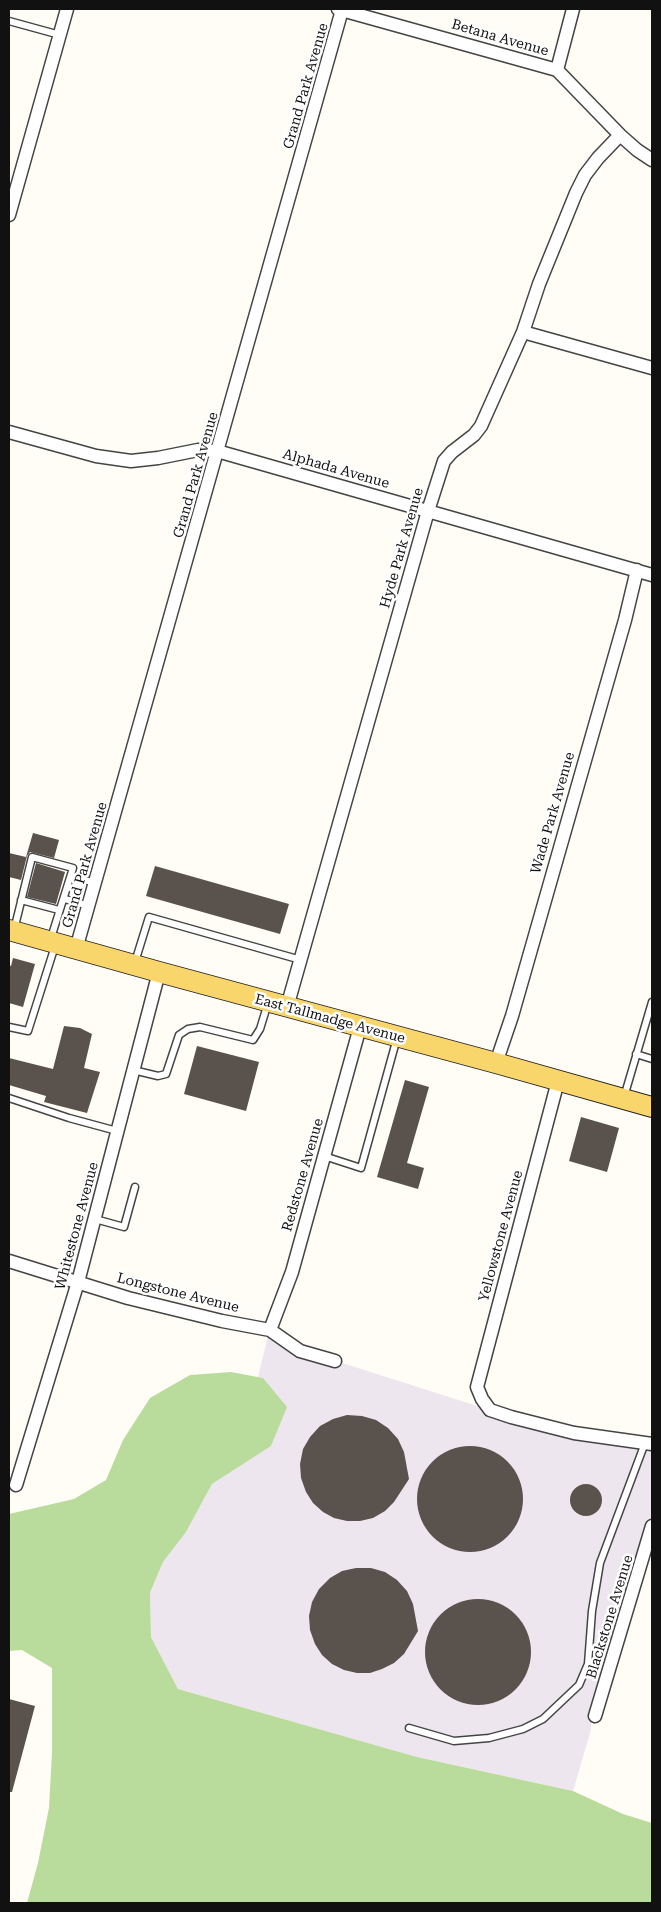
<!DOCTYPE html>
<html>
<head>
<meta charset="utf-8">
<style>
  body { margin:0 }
  #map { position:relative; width:661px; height:1912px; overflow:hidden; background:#fffdf5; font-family:"Roboto Serif",serif }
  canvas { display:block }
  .frame { position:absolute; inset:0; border:10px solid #111; pointer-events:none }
</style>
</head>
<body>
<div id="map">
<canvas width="661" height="1912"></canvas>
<div class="frame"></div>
</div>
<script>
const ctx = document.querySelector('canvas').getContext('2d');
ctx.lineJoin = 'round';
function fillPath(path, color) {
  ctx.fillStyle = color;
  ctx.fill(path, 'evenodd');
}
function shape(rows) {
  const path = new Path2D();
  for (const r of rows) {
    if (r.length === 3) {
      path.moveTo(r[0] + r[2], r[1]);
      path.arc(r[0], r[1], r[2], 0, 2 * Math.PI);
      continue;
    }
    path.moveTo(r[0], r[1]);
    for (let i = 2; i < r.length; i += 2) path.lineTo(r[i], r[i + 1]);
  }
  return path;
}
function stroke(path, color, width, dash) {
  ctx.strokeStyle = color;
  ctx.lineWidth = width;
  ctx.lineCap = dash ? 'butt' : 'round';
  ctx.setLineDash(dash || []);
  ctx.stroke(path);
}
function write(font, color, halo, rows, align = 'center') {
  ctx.font = font + ' "Roboto Serif",serif';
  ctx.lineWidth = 5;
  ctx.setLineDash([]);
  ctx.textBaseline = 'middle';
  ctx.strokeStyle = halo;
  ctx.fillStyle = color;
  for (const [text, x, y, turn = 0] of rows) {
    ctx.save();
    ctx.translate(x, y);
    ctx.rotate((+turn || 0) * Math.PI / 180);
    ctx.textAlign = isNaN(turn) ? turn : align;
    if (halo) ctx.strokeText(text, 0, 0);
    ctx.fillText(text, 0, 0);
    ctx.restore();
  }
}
fillPath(shape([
  [269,1332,339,1362,487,1409,652,1449,652,1517,591,1717,591,1730,573,1791,417,1757,178,1689,151,1637,150,1594,163,1562,186,1532,212,1484,272,1445,263,1378,258,1377]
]), '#eee6ef');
fillPath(shape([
  [231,1372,263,1378,287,1407,271,1446,212,1484,186,1532,163,1562,150,1593,151,1637,178,1689,417,1757,573,1791,623,1814,652,1823,652,1903,27,1903,38,1863,49,1808,52,1751,52,1668,22,1650,9,1651,9,1514,74,1499,106,1480,123,1440,150,1398,190,1375]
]), '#b9dc9c');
fillPath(shape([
  [33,833,59,840,54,858,30,852,27,856,21,880,9,877,9,853,26,857],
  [36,863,65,872,56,904,27,897],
  [155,866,289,904,280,934,146,896],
  [13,958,35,964,23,1007,9,1003,9,965,11,966],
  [64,1026,80,1028,92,1034,84,1068,100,1072,87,1113,44,1102,46,1096,9,1085,9,1058,53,1069],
  [197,1046,259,1062,246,1111,184,1094],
  [405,1080,429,1087,407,1163,424,1168,418,1189,377,1177],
  [581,1117,619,1128,607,1172,569,1161],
  [347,1415,362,1416,376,1420,388,1428,398,1439,404,1452,409,1479,394,1502,385,1511,373,1518,360,1521,347,1521,334,1518,323,1512,313,1503,306,1492,301,1478,300,1464,303,1449,310,1437,320,1426,333,1419],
  [470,1499,53],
  [586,1500,16],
  [356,1568,371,1568,385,1572,397,1580,407,1591,413,1604,418,1631,404,1654,394,1663,382,1669,370,1673,357,1673,344,1670,332,1664,322,1655,315,1644,310,1630,309,1616,312,1602,319,1589,330,1578,342,1571],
  [478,1652,53],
  [9,1699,35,1706,12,1792,9,1792]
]), '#5a524d');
const service = shape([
  [9,21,60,35],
  [71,876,95,883],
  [65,899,89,906],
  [21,900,59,910],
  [14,930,32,857,73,868,51,938],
  [135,962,149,917,301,960],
  [9,1027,28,1031,55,946],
  [636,1054,652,1059],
  [133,1070,158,1076,166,1074,179,1035,188,1029,200,1027,253,1040,260,1029,268,1003],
  [624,1097,652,1002],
  [9,1098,69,1118,117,1131],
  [324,1156,361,1168,397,1038],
  [95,1219,124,1227,135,1187],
  [409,1728,454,1741,489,1738,523,1729,543,1719,579,1685,588,1664,592,1611,600,1563,645,1443]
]);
const minor = shape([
  [338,9,557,70,620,135,637,150,652,160],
  [557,70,573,9],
  [9,215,67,9],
  [523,332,652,368],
  [9,432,96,456,131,461,158,458,198,450,217,451,652,575],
  [76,949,342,10],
  [287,1007,428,511,444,461,452,452,474,435,481,426,523,332,539,284,576,193,585,175,598,158,620,135],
  [496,1063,512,1016,625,620,637,570],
  [558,1081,477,1387,482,1399,490,1410,511,1417,574,1433,652,1444],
  [9,1261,128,1298,222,1321,270,1330,300,1351,335,1361],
  [270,1330,292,1272,360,1027],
  [16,1485,78,1282,159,972],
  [595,1716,652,1526]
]);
const primary = shape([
  [9,930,159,972,496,1063,652,1107]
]);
stroke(service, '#444', 9);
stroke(minor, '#444', 15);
stroke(primary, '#222', 22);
stroke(service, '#fff', 6);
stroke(minor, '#fff', 12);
stroke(primary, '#f9d66b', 20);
write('14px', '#111', '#fff', [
  ["Betana Avenue",500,38,16],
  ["Grand Park Avenue",306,86,-74],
  ["Alphada Avenue",336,469,16],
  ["Grand Park Avenue",196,475,-74],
  ["Hyde Park Avenue",402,548,-74],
  ["Wade Park Avenue",553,813,-74],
  ["Grand Park Avenue",85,865,-74],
  ["East Tallmadge Avenue",330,1019,15],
  ["Redstone Avenue",303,1175,-74],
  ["Whitestone Avenue",77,1226,-75],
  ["Yellowstone Avenue",501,1236,-75],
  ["Longstone Avenue",178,1293,14],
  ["Blackstone Avenue",610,1617,-73]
]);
</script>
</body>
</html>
